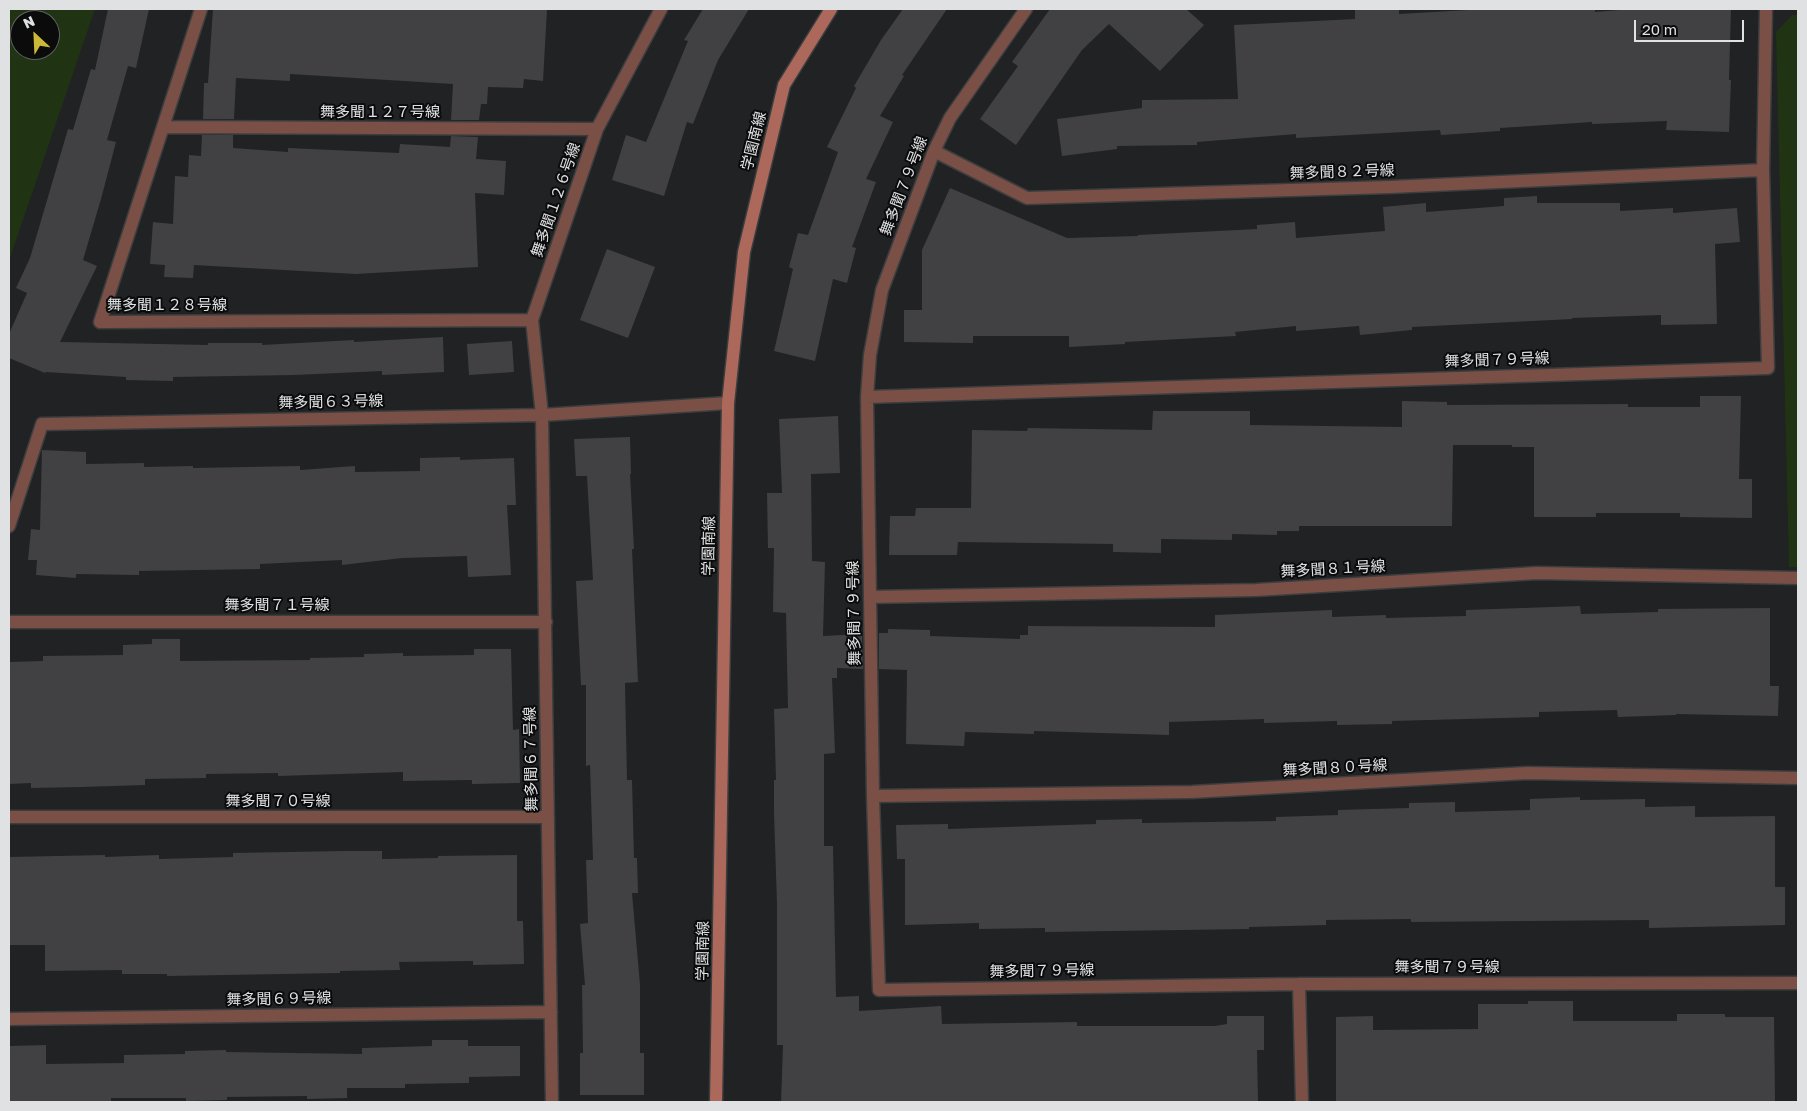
<!DOCTYPE html>
<html>
<head>
<meta charset="utf-8">
<style>
  body { margin:0 }
  #map { position:relative; width:1807px; height:1111px; overflow:hidden; background:#202224; font-family:"Golos Text",sans-serif }
  canvas { display:block }
  .frame { position:absolute; inset:0; border:10px solid #dfe1e2; pointer-events:none }
  .north { position:absolute; left:10px; top:10px; width:50px; height:50px; box-sizing:border-box; background:#0b0b0c; border:1px solid #606162; border-radius:50%; rotate:335deg; font-size:14px; font-weight:700; line-height:20px; text-align:center; color:#dfe1e2 }
  .north::after { content:''; display:block; margin:auto; width:18px; height:22px; background:#ccb938; clip-path:polygon(50% 0,100% 100%,50% 72%,0 100%) }
  .scale { position:absolute; left:1634px; top:20px; width:110px; height:22px; box-sizing:border-box; border:2px solid #dfe1e2; border-top:0; padding-left:6px; font-size:15px; line-height:18px; white-space:nowrap; color:#dfe1e2; -webkit-text-stroke:4px #0b0b0c; paint-order:stroke }
</style>
</head>
<body>
<div id="map">
<canvas width="1807" height="1111"></canvas>
<div class="frame"></div>
<div class="north">N</div>
<div class="scale">20 m</div>
</div>
<script>
const ctx = document.querySelector('canvas').getContext('2d');
ctx.lineJoin = 'round';
function fillPath(path, color) {
  ctx.fillStyle = color;
  ctx.fill(path, 'evenodd');
}
function shape(rows) {
  const path = new Path2D();
  for (const r of rows) {
    path.moveTo(r[0], r[1]);
    for (let i = 2; i < r.length; i += 2) path.lineTo(r[i], r[i + 1]);
  }
  return path;
}
function stroke(path, color, width, dash) {
  ctx.strokeStyle = color;
  ctx.lineWidth = width;
  ctx.lineCap = dash ? 'butt' : 'round';
  ctx.setLineDash(dash || []);
  ctx.stroke(path);
}
function write(font, color, halo, rows, align = 'center') {
  ctx.font = font + ' "Golos Text","Noto Sans JP",sans-serif';
  ctx.lineWidth = 4;
  ctx.setLineDash([]);
  ctx.textBaseline = 'middle';
  ctx.strokeStyle = halo;
  ctx.fillStyle = color;
  for (const [text, x, y, turn = 0] of rows) {
    ctx.save();
    ctx.translate(x, y);
    ctx.rotate((+turn || 0) * Math.PI / 180);
    ctx.textAlign = isNaN(turn) ? turn : align;
    if (halo) ctx.strokeText(text, 0, 0);
    ctx.fillText(text, 0, 0);
    ctx.restore();
  }
}
fillPath(shape([
  [9,9,95,9,9,261],
  [20,20,50,20,50,50,20,50],
  [1792,15,1798,15,1798,567,1789,567,1776,32]
]), '#203313');
fillPath(shape([
  [108,9,149,9,136,68,128,66,107,140,116,142,101,199,83,260,97,266,60,342,208,345,208,343,262,343,262,345,354,340,354,342,443,337,444,372,382,375,382,371,294,375,173,377,173,381,126,380,126,377,46,372,45,373,9,358,9,334,27,293,16,288,30,258,68,129,73,130,91,69,95,70],
  [213,9,547,9,543,81,524,79,523,88,488,87,487,104,481,104,479,120,451,120,453,84,290,74,290,81,236,78,234,119,203,119,204,83,208,83],
  [703,9,749,9,718,60,693,124,687,122,664,196,612,180,626,135,646,142,688,41,684,40],
  [903,9,947,9,902,75,904,76,880,116,893,122,866,179,876,182,852,247,856,248,847,283,833,279,815,361,774,351,793,269,789,267,798,233,808,235,838,152,827,147,856,88,854,86,881,40],
  [1050,9,1186,9,1204,25,1160,71,1109,24,1082,50,1016,145,980,119,1018,66,1012,62],
  [1355,9,1399,9,1399,14,1486,9,1595,9,1595,12,1632,9,1731,9,1729,80,1731,80,1729,132,1666,130,1667,121,1592,124,1592,122,1500,128,1500,131,1441,135,1440,130,1296,138,1296,134,1197,142,1197,145,1117,146,1117,149,1062,156,1057,119,1142,108,1142,100,1238,99,1234,25,1355,19],
  [202,135,233,135,233,148,288,152,288,148,399,153,400,144,450,147,451,136,478,137,476,159,506,161,504,195,475,193,478,267,356,274,194,265,193,278,164,277,165,265,150,264,153,222,173,224,175,176,188,177,189,155,201,156],
  [950,188,1067,238,1138,236,1138,235,1257,229,1257,225,1295,222,1296,238,1385,231,1383,207,1426,203,1426,212,1504,206,1504,198,1537,196,1537,203,1620,203,1620,211,1673,208,1673,213,1737,208,1740,242,1715,244,1717,324,1661,325,1661,315,1572,318,1572,319,1412,327,1412,330,1360,335,1359,326,1296,331,1296,326,1235,332,1236,336,1125,342,1125,344,1069,347,1069,336,973,336,973,343,904,342,904,310,922,310,922,250],
  [607,249,655,267,628,338,580,320],
  [512,341,514,372,469,375,467,344],
  [1700,396,1741,396,1739,479,1752,479,1752,518,1680,517,1680,513,1596,513,1596,517,1534,517,1534,447,1512,447,1512,445,1453,445,1452,526,1299,526,1299,531,1277,531,1277,535,1232,534,1232,540,1161,539,1161,553,1113,552,1113,544,958,542,957,555,889,555,890,516,915,516,916,508,971,508,972,430,1027,431,1028,428,1152,430,1153,411,1250,411,1250,425,1402,427,1402,401,1447,402,1447,405,1628,404,1628,407,1700,407],
  [838,416,840,473,811,474,812,561,825,562,823,636,862,634,863,669,837,668,837,678,832,678,835,753,824,754,824,846,833,846,836,997,859,996,859,1011,941,1006,942,1024,1077,1022,1077,1026,1215,1026,1227,1024,1227,1016,1264,1016,1264,1050,1257,1050,1258,1102,781,1102,783,1045,777,1045,777,904,774,813,774,780,776,780,774,709,788,708,786,613,773,612,774,548,768,548,767,493,782,493,779,419],
  [630,437,631,474,630,474,634,549,632,549,638,682,625,683,627,780,632,780,634,858,637,858,638,893,632,893,640,985,640,1053,644,1053,644,1095,580,1095,580,1053,583,1053,582,985,585,985,580,924,588,923,586,860,593,860,590,765,586,766,586,685,581,685,576,581,593,580,587,476,576,476,574,439],
  [42,450,86,452,86,464,144,463,144,467,193,466,193,468,300,466,300,470,355,466,355,472,420,471,420,458,460,457,460,460,514,458,516,505,507,505,511,575,468,577,467,556,402,558,342,565,342,560,260,564,260,569,139,571,139,575,76,574,76,578,36,575,37,560,28,560,31,529,40,530],
  [1580,606,1581,614,1658,612,1658,609,1770,608,1770,686,1779,686,1778,716,1676,714,1676,715,1618,717,1617,710,1539,712,1539,717,1392,721,1392,724,1337,725,1337,721,1264,723,1264,719,1169,722,1169,735,1034,731,1034,734,965,732,964,746,906,744,907,670,879,669,879,633,888,633,888,629,930,630,930,636,1020,639,1020,635,1028,635,1028,626,1215,627,1215,615,1332,610,1332,617,1386,615,1386,618,1466,616,1466,610],
  [152,639,180,639,180,661,310,660,310,658,364,657,364,654,403,653,403,656,474,655,474,649,511,649,513,730,519,729,520,783,472,784,472,780,403,781,403,772,278,776,278,773,206,774,206,778,145,779,145,785,82,787,31,788,31,783,9,784,9,662,43,661,43,656,123,655,123,645,152,644],
  [1580,797,1580,800,1645,799,1645,807,1695,806,1695,817,1775,816,1775,887,1785,887,1785,925,1649,928,1649,920,1411,922,1411,919,1326,920,1326,925,1249,927,1249,929,1045,932,1045,928,979,929,979,923,905,925,905,859,897,859,896,825,948,824,948,829,1096,824,1096,820,1142,819,1142,823,1276,821,1276,817,1338,815,1338,810,1409,808,1409,803,1455,802,1455,812,1530,810,1530,799],
  [344,851,382,851,382,859,438,858,438,856,517,855,517,921,523,921,524,964,473,965,473,961,399,962,400,970,340,971,340,973,167,976,167,974,122,974,122,970,45,971,45,945,9,945,9,857,105,855,105,857,159,855,159,859,233,857,233,853],
  [1528,1001,1573,1001,1573,1021,1677,1021,1677,1014,1725,1014,1725,1017,1774,1017,1775,1102,1336,1102,1336,1017,1373,1016,1373,1030,1478,1029,1478,1004,1528,1004],
  [432,1040,468,1040,468,1046,520,1046,520,1076,469,1077,469,1083,405,1084,405,1088,347,1088,347,1098,307,1099,307,1096,227,1097,227,1100,186,1101,186,1098,111,1098,111,1102,9,1102,10,1046,46,1045,46,1064,124,1063,124,1055,185,1054,185,1051,226,1050,226,1052,362,1054,362,1048,432,1046]
]), '#414144');
const street = shape([
  [201,9,100,322,532,320],
  [1026,9,950,118,934,151,882,290,870,355,867,397,870,597,873,796,879,990,1299,984,1798,983],
  [163,127,597,129],
  [934,151,1027,198,1390,187,1763,170],
  [867,397,1768,368,1763,170,1766,9],
  [9,526,42,424,542,415,728,403],
  [870,597,1256,590,1537,573,1798,578],
  [9,622,546,622],
  [873,796,1192,792,1527,773,1798,778],
  [9,817,548,817],
  [1299,984,1302,1102],
  [9,1019,551,1012],
  [552,1102,542,415,532,320,597,129,661,9]
]);
const secondary = shape([
  [716,1102,728,403,744,252,784,85,831,9]
]);
stroke(street, '#3b3d3f', 15);
stroke(secondary, '#3b3d3f', 15);
stroke(street, '#7a4f46', 12);
stroke(secondary, '#ac685a', 12);
write('15px', '#dfe1e2', '#0b0b0c', [
  ["舞多聞１２７号線",380,112],
  ["学園南線",754,141,-76],
  ["舞多聞８２号線",1342,172,-2],
  ["舞多聞７９号線",904,186,-69],
  ["舞多聞１２６号線",556,200,-71],
  ["舞多聞１２８号線",167,305],
  ["舞多聞７９号線",1497,360,-2],
  ["舞多聞６３号線",331,402,-1],
  ["学園南線",709,546,-89],
  ["舞多聞８１号線",1333,569,-3],
  ["舞多聞７１号線",277,605],
  ["舞多聞７９号線",854,613,-91],
  ["舞多聞６７号線",531,759,-91],
  ["舞多聞８０号線",1335,768,-3],
  ["舞多聞７０号線",278,801],
  ["学園南線",703,951,-89],
  ["舞多聞７９号線",1447,967],
  ["舞多聞７９号線",1042,971,-1],
  ["舞多聞６９号線",279,999,-1]
]);
</script>
</body>
</html>
